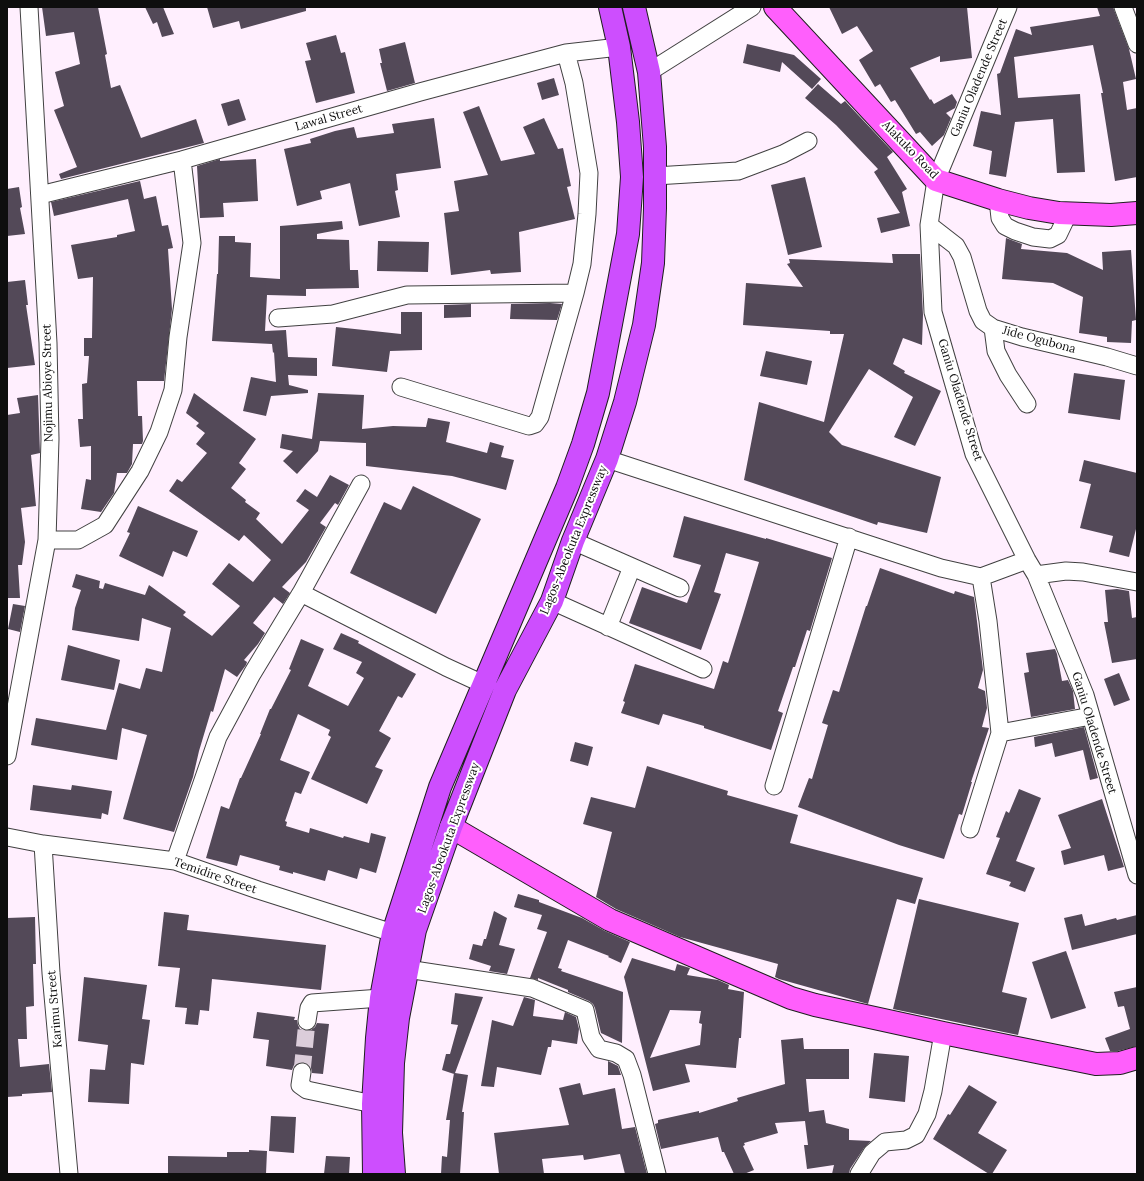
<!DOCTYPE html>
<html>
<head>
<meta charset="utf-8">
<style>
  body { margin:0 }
  #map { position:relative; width:1144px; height:1181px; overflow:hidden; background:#ffeffe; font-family:Lora,serif }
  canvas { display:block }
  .frame { position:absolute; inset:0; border:8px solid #0e0e0e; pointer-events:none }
</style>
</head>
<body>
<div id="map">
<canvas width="1144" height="1181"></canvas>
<div class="frame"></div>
</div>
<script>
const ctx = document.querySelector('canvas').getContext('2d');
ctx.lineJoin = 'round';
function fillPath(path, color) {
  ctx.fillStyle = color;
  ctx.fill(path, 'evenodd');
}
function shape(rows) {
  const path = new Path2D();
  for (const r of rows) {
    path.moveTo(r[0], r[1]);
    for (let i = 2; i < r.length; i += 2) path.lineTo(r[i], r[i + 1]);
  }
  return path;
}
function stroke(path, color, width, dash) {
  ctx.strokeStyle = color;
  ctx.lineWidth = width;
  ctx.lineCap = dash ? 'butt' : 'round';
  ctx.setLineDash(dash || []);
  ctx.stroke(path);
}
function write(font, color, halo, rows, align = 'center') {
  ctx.font = font + ' Lora,serif';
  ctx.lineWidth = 4;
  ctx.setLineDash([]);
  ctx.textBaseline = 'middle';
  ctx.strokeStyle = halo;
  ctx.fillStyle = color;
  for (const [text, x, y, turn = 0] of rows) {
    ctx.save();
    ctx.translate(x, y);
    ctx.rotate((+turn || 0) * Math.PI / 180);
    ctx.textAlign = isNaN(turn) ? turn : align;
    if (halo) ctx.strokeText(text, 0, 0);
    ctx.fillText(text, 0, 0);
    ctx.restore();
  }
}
fillPath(shape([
  [42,7,98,7,107,54,105,55,111,88,120,85,141,138,196,119,204,143,61,179,59,174,77,167,54,110,64,106,55,72,80,64,74,32,46,36],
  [145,7,163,7,174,34,162,37,157,22,153,24],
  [207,7,306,7,306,11,241,29,239,21,213,28],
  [829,7,967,7,972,58,940,62,940,56,910,68,930,100,931,99,934,104,952,94,957,102,955,108,946,113,951,118,944,135,932,146,920,132,916,134,895,100,891,102,880,84,875,87,859,60,873,51,857,26,842,34],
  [1097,7,1113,7,1129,49,1136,79,1123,82,1127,110,1137,108,1137,177,1115,181,1101,93,1103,93,1093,45,1014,57,1018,98,1080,94,1085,172,1057,173,1053,119,1015,122,1006,177,989,174,992,151,973,146,981,111,1001,115,997,74,1000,73,1016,29,1032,35,1030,27,1100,16],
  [336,35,341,53,345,52,355,93,316,103,305,61,311,60,306,43],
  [405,42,415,83,387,91,380,63,382,63,379,49],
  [747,44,794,55,821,79,812,89,782,62,780,72,743,63],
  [554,78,559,95,542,100,537,83],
  [818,84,841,104,845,101,893,152,887,157,907,189,902,192,910,226,881,233,877,218,900,213,874,172,878,169,836,125,805,98],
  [239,99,246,120,228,126,221,104],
  [479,106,501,161,535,154,523,127,544,118,558,149,563,148,571,186,567,187,575,219,519,232,521,272,491,274,490,270,451,275,444,213,459,211,454,181,488,175,463,112],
  [434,118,441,168,396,174,398,190,395,191,400,217,359,226,350,183,320,191,322,199,297,206,284,149,311,143,310,139,335,131,354,127,357,138,394,133,392,124],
  [220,159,220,161,256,159,258,201,223,203,224,217,200,218,197,166],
  [805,177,822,247,788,255,771,185],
  [140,181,144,199,156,196,162,226,168,225,173,248,168,249,172,309,164,381,137,381,138,416,142,416,143,441,142,444,133,444,132,464,127,473,117,473,114,493,101,512,81,509,86,479,91,480,91,446,80,447,78,419,83,419,82,384,87,383,89,356,84,356,84,338,92,338,93,277,78,279,71,245,117,237,117,235,135,231,128,199,54,216,51,202],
  [19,187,22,207,20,208,25,234,7,236,7,189],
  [342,221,343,229,317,234,317,239,349,240,350,270,358,270,359,288,306,289,306,296,267,295,265,331,286,330,288,357,317,358,317,376,288,375,289,385,308,390,308,393,271,396,266,416,243,411,251,377,276,382,274,352,273,353,272,344,212,341,217,274,218,274,219,236,235,236,235,242,251,243,250,277,280,279,280,226],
  [1006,238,1022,244,1021,249,1067,253,1103,270,1102,252,1131,250,1136,320,1132,321,1131,343,1107,342,1107,337,1079,333,1083,297,1053,283,1002,279],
  [378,241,429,242,428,272,377,271],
  [892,254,920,254,923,315,922,345,903,338,893,364,905,371,904,373,941,391,915,446,894,437,913,397,869,369,829,432,842,445,941,477,927,533,878,522,877,525,744,480,759,402,824,422,844,334,830,334,830,331,743,325,746,283,803,287,787,264,790,263,789,259,893,263],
  [25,280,28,305,26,305,35,365,7,368,7,282],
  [550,303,562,304,557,320,510,319,511,304],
  [471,304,471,317,444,318,444,305],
  [401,312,422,312,422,350,390,351,387,372,332,366,336,327,401,334],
  [766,351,812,361,807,385,760,376],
  [1074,373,1125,380,1120,420,1068,413],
  [194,393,256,439,239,463,246,469,231,488,246,500,245,502,260,513,256,519,282,544,309,510,296,501,305,489,317,497,330,475,349,485,338,505,335,503,320,523,326,527,306,562,282,587,290,593,283,604,274,597,253,623,265,633,258,644,244,660,247,662,246,665,237,677,225,669,213,712,211,711,199,751,193,777,174,832,123,819,147,735,122,728,117,760,31,745,36,718,106,730,119,683,140,689,146,668,162,672,171,628,142,618,139,641,72,630,75,608,81,590,72,587,76,574,100,581,99,588,103,589,105,583,145,595,149,585,186,612,183,615,212,636,240,606,212,584,229,563,253,582,271,560,244,535,239,541,169,491,177,479,182,482,207,453,196,444,205,433,196,426,199,423,186,413],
  [318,393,364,395,362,429,393,426,426,427,428,418,450,422,446,442,487,453,490,442,504,446,501,457,514,460,506,490,452,476,366,466,366,443,320,441,318,451,297,474,283,461,293,451,280,448,282,434,312,439],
  [38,395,40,453,31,455,36,506,21,508,25,542,22,565,18,565,20,598,7,598,7,415,20,413,17,398],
  [1084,460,1137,473,1137,525,1129,557,1109,552,1113,536,1080,528,1091,484,1079,481],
  [413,486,481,519,436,614,350,573,384,502,401,510],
  [138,506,198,531,187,557,173,551,163,577,119,556,130,533,127,532],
  [684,516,766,539,766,538,832,558,810,631,807,630,795,667,793,667,778,711,783,713,771,750,704,728,704,726,663,714,659,725,621,713,625,702,623,701,635,664,714,689,723,661,728,663,743,615,759,562,726,553,714,592,721,594,701,650,629,623,642,587,687,603,701,565,673,557],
  [880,568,954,594,955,591,974,597,983,670,978,688,985,691,987,708,982,727,989,728,971,782,972,782,962,815,959,814,944,859,899,845,798,807,809,778,812,779,828,725,822,723,833,690,839,692,866,606,867,606],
  [1117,589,1129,591,1132,618,1137,617,1137,659,1112,663,1104,622,1108,622,1105,590],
  [13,604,25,606,20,632,8,629],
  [341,633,359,641,358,643,416,674,402,698,398,696,379,731,391,738,375,767,383,770,367,804,311,779,331,737,328,735,330,730,298,714,280,760,310,772,301,794,295,792,285,821,287,822,286,826,309,833,310,828,343,838,344,836,369,843,371,833,386,837,376,873,360,868,357,879,328,870,325,881,293,872,293,874,279,870,280,866,240,855,237,866,206,858,221,806,229,809,240,778,241,778,261,734,260,734,270,709,271,709,291,670,289,669,301,639,324,649,308,686,348,706,364,678,356,673,362,662,333,649],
  [68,645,120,660,114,690,61,680],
  [1055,649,1057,654,1062,681,1068,680,1073,691,1075,709,1031,717,1024,673,1029,672,1026,653],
  [1119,673,1130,700,1114,706,1104,679],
  [1084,727,1098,778,1090,780,1083,750,1055,757,1052,743,1035,747,1034,737],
  [575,742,593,747,588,766,570,761],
  [647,766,728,791,727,795,798,815,790,843,923,878,915,904,897,899,868,1004,779,979,775,977,778,964,680,937,616,909,596,897,612,832,583,824,591,797,635,808],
  [33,785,71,790,72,785,112,791,108,815,102,813,101,819,30,810],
  [1019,789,1041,798,1016,861,1035,868,1025,892,1009,886,1011,882,986,874,1000,838,996,837,1006,811,1009,813],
  [1102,799,1124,867,1108,871,1104,855,1064,865,1061,851,1071,848,1058,815],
  [518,894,539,900,539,902,582,918,605,931,630,942,621,963,608,957,609,956,568,940,558,968,562,969,561,971,623,992,622,1043,601,1033,595,1008,593,1004,589,1001,568,992,568,990,538,978,538,980,530,978,547,932,537,929,542,915,514,907],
  [919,899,1019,923,1002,992,1027,998,1018,1035,893,1009],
  [494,911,507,918,499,945,515,949,507,974,489,971,491,966,469,959,473,944,482,946,484,939,486,939],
  [164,912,189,915,187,930,326,945,321,990,212,979,209,1011,200,1010,198,1025,185,1024,187,1008,175,1007,180,968,158,966],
  [1082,914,1085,926,1116,918,1117,920,1137,915,1137,934,1072,950,1064,918],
  [35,917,36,964,33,964,34,1006,26,1007,27,1039,18,1039,20,1067,49,1064,52,1092,22,1094,22,1096,7,1097,7,918],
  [1066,951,1086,1008,1051,1019,1032,962],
  [632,958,675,971,677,964,690,968,687,975,718,980,729,985,728,989,744,992,741,1038,739,1038,736,1068,685,1064,690,1082,653,1091,624,977],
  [670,1010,701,1011,699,1023,702,1024,700,1045,650,1058],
  [84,977,147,985,142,1019,150,1020,144,1065,131,1063,129,1104,88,1102,90,1069,105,1070,108,1045,78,1041],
  [1137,987,1137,1046,1118,1051,1110,1051,1105,1038,1130,1029,1124,1006,1118,1007,1114,992],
  [455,993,483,997,455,1073,468,1075,462,1112,464,1112,460,1174,441,1174,442,1156,447,1157,450,1120,446,1120,454,1073,454,1074,442,1070,446,1054,450,1054,458,1025,451,1024],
  [524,997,535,1000,533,1016,563,1020,565,1012,576,1017,579,1029,577,1044,552,1040,551,1047,548,1047,541,1075,497,1067,494,1087,481,1086,492,1020,513,1026],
  [257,1012,295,1017,294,1020,297,1020,298,1025,300,1029,305,1031,311,1030,315,1027,317,1023,329,1024,323,1074,312,1073,311,1068,309,1064,303,1062,298,1063,294,1065,292,1070,266,1066,269,1040,253,1038],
  [803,1038,804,1049,849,1049,849,1079,806,1079,809,1112,824,1110,826,1123,849,1129,849,1140,871,1141,864,1148,850,1169,849,1174,832,1174,834,1165,807,1169,804,1145,808,1145,805,1121,775,1123,778,1133,744,1143,745,1145,743,1146,754,1170,744,1174,734,1174,724,1152,722,1152,718,1137,661,1149,655,1124,658,1123,658,1120,699,1111,699,1113,738,1101,737,1098,785,1084,781,1040],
  [874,1053,909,1056,905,1102,869,1098],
  [608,1061,618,1066,621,1075,608,1075],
  [580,1083,583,1095,615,1088,622,1129,635,1127,647,1174,625,1174,620,1154,584,1160,583,1155,542,1159,544,1174,499,1174,494,1133,569,1125,559,1088],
  [969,1085,997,1102,978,1133,1007,1150,992,1174,989,1174,933,1139,948,1114,950,1115],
  [271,1116,296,1117,294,1153,269,1151],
  [249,1150,267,1151,266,1174,168,1174,168,1156,227,1157,227,1152,249,1152],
  [326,1156,350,1157,349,1174,324,1174]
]), '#534958');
stroke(shape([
  [302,1072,307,1021]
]), '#dbcdda', 17, [17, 8]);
const minor = shape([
  [1008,7,936,180,929,225,933,312,974,454,1027,560,1036,575,1085,695,1137,875],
  [1123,7,1137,44],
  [649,72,752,7],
  [655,176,738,171,783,154,808,141],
  [40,195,182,160,420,92,566,53,619,47],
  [998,200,1000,218,1005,226,1015,231,1033,237,1050,239,1058,235,1068,214],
  [929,225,956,246,962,257,978,311,983,321,993,328,1022,337,1107,357,1137,366],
  [278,318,333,314,407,295,575,293,582,264,587,214,589,173,574,83,566,53],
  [993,328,996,351,1008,375,1027,404],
  [401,387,529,426,535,424,540,417,575,293],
  [607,459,941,568,981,577,1027,560],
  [47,540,78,540,105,525,140,471,159,432,173,390,178,337,192,243,182,160],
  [573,541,680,588],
  [1036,575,1066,571,1083,572,1137,582],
  [301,593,361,484],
  [552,601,703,669],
  [608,627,632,567],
  [1000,733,1091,716],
  [7,756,47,540,50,439,48,343,29,7],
  [774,786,849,537],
  [970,829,1000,733,988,621,981,577],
  [7,837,43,844,175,861,258,890,393,933],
  [43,844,51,973,69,1174],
  [175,861,218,737,252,674,301,593,446,667,483,684],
  [407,969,532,988,585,1010,591,1037,599,1049,616,1053,626,1059,632,1075,657,1174],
  [307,1021,309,1008,312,1003,381,998],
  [302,1072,300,1085,307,1090,373,1104],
  [859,1174,872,1153,885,1142,906,1140,916,1135,927,1114,933,1091,943,1033]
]);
const major = shape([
  [775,7,936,180,998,200,1029,208,1059,213,1111,215,1137,213],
  [451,827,610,920,791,998,815,1005,943,1033,1096,1064,1120,1063,1137,1058]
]);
const highway = shape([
  [374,1174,373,1104,377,1038,381,998,393,933,440,787,567,488,583,444,598,393,628,234,632,177,628,122,619,47,610,7],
  [394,1174,391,1133,393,1063,398,1018,415,930,451,827,505,690,552,601,573,541,607,459,625,402,644,325,653,263,655,208,655,147,649,72,634,7]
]);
stroke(minor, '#414141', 19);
stroke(major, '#1f1f1f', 24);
stroke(highway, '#1f1f1f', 24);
stroke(minor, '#fff', 17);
stroke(major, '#ff5ffc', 22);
stroke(highway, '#cd4efe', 22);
write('12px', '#0e0e0e', '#fff', [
  ["Ganiu Oladende Street",979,78,-67],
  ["Lawal Street",329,118,-16],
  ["Alakuko Road",910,150,46],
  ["Jide Ogubona",1039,340,15],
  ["Nojimu Abioye Street",48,383,-91],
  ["Ganiu Oladende Street",960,400,73],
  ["Lagos-Abeokuta Expressway",574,540,-68],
  ["Ganiu Oladende Street",1094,733,73],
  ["Lagos-Abeokuta Expressway",449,838,-70],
  ["Temidire Street",215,876,19],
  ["Karimu Street",55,1009,-95]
]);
</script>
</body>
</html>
